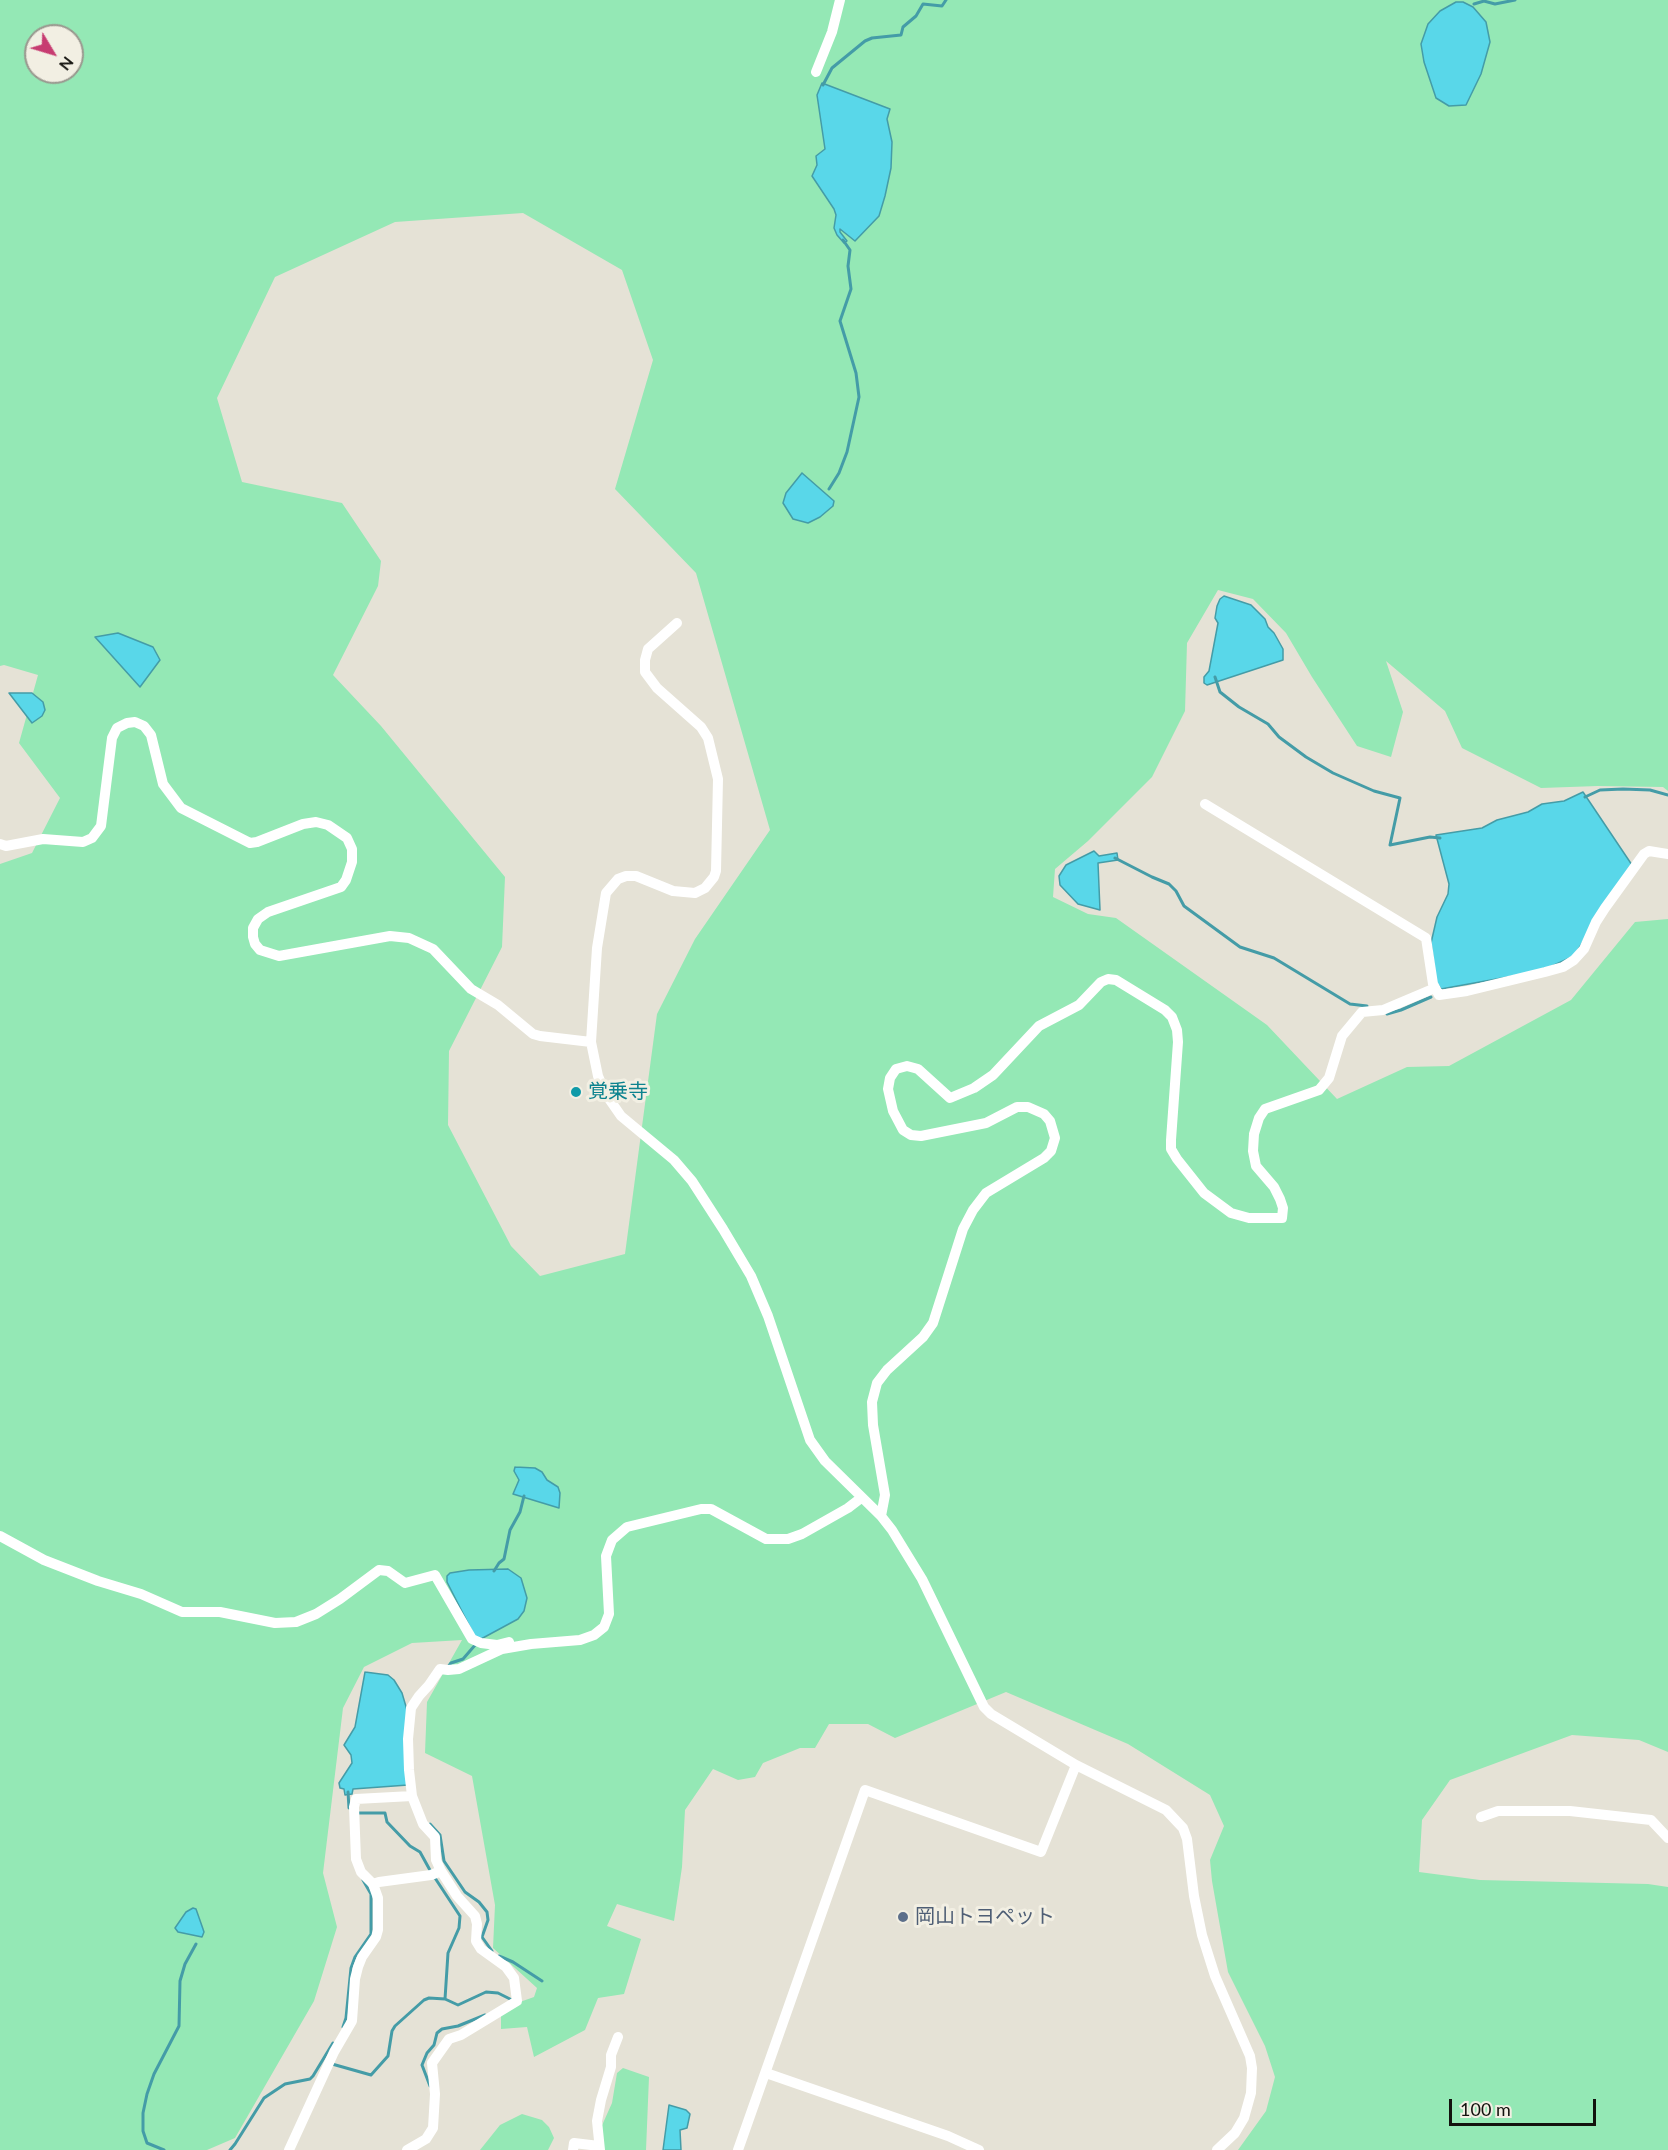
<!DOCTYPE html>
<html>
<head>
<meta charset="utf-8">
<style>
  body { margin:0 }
  #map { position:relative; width:1668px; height:2150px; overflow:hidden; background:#e5e2d6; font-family:Lato,sans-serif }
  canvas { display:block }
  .north { position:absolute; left:24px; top:24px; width:60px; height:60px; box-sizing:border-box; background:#f2efe3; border:2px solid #99978e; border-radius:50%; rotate:128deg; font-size:16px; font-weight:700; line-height:24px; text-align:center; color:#13120e }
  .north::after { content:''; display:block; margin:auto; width:21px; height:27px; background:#c73c71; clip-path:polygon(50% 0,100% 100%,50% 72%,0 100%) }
  .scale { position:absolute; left:1449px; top:2099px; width:147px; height:27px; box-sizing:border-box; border:3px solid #13120e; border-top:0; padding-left:8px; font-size:18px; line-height:21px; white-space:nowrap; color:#13120e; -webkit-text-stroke:4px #f2efe3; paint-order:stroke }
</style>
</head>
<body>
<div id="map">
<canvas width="1668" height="2150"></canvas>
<div class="north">N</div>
<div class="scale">100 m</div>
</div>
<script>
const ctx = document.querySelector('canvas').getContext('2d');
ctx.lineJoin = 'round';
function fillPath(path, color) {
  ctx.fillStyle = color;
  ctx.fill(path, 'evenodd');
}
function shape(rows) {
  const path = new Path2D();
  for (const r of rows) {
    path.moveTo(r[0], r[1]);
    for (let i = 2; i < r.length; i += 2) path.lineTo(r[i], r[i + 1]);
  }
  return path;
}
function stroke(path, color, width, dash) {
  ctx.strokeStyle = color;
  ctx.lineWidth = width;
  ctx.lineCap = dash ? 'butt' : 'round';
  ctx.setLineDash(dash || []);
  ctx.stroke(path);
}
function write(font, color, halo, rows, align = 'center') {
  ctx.font = font + ' Lato,"Noto Sans JP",sans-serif';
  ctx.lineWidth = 6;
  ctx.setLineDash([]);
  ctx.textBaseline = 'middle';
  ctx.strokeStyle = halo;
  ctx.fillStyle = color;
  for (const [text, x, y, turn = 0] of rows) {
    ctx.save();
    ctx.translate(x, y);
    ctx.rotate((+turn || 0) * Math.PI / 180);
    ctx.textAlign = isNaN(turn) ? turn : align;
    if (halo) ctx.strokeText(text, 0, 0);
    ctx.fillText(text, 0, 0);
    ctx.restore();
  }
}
fillPath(shape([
  [0,0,1668,0,1668,791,1663,787,1598,786,1541,788,1462,748,1445,711,1386,661,1403,712,1391,757,1357,746,1312,677,1286,633,1253,599,1218,590,1187,643,1185,711,1152,777,1088,841,1055,869,1053,897,1088,914,1116,918,1267,1025,1337,1099,1407,1067,1449,1066,1571,1000,1635,922,1668,919,1668,1752,1639,1740,1572,1735,1450,1780,1422,1820,1419,1872,1480,1880,1648,1884,1668,1887,1668,2150,1238,2150,1266,2111,1275,2077,1265,2046,1228,1972,1212,1881,1210,1860,1224,1826,1210,1795,1128,1744,1006,1692,895,1738,868,1724,829,1724,815,1748,800,1748,763,1763,755,1777,738,1780,713,1769,685,1810,682,1867,674,1921,617,1904,607,1926,641,1939,624,1994,598,1998,585,2030,534,2057,527,2027,501,2029,501,2015,517,2003,534,1997,537,1988,493,1948,495,1905,472,1776,425,1753,427,1702,462,1640,412,1643,364,1667,343,1708,323,1873,337,1927,314,2001,235,2138,207,2150,0,2150,0,864,32,853,60,798,19,743,38,675,4,665,0,666],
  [36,36,72,36,72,72,36,72],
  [523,213,622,270,653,360,615,489,696,573,770,830,695,939,657,1014,625,1254,540,1276,511,1246,448,1125,449,1051,502,947,505,877,381,726,333,675,378,586,381,561,342,503,242,482,217,398,275,277,395,222],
  [623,2068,649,2077,646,2150,591,2150,612,2103,617,2073],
  [522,2114,542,2120,549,2127,554,2138,548,2150,480,2150,500,2125]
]), '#94e8b5');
const water = shape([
  [1456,2,1463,2,1473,7,1486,22,1490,42,1481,74,1466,105,1449,106,1436,98,1424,62,1421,44,1428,24,1440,11,1456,2],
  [822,83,890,109,887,119,892,142,891,168,885,196,879,216,855,241,840,229,840,232,847,241,844,243,837,235,834,228,836,215,834,209,812,176,817,165,816,156,825,149,817,95,822,83],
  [802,473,834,501,833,506,820,517,808,523,793,519,783,503,786,493,802,473],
  [1224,596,1251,605,1265,619,1268,627,1274,633,1283,649,1283,660,1207,685,1204,683,1204,677,1209,671,1218,623,1215,618,1217,606,1220,599,1224,596],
  [118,633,153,647,160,660,140,687,95,637,118,633],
  [9,693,32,693,43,702,45,710,42,716,32,723,9,693],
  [1583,792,1632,865,1574,956,1541,971,1441,989,1436,982,1431,943,1437,917,1448,894,1449,884,1436,835,1482,828,1497,820,1528,812,1542,804,1564,801,1583,792],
  [1094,851,1099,856,1117,853,1118,860,1098,863,1100,910,1078,904,1060,885,1059,876,1066,865,1094,851],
  [515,1467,535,1468,542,1472,547,1480,558,1487,560,1493,559,1508,513,1494,519,1480,514,1471,515,1467],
  [508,1569,521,1578,527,1598,524,1611,518,1619,481,1639,475,1637,447,1582,447,1576,450,1573,469,1570,508,1569],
  [365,1672,388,1675,394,1680,402,1693,407,1710,408,1785,353,1789,352,1794,345,1795,344,1789,340,1788,339,1783,352,1763,351,1755,344,1745,355,1727,365,1672],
  [193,1908,196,1909,203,1929,204,1932,202,1937,178,1932,175,1928,186,1912,193,1908],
  [669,2105,686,2110,690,2114,687,2128,680,2130,681,2150,663,2150,669,2105]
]);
fillPath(water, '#59d7e9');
stroke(water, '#449ca7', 1.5);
stroke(shape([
  [1474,4,1484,1,1495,4,1515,0],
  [823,85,832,68,865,41,872,38,901,35,903,27,916,16,923,4,942,6,946,0],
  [829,489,839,473,847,452,859,397,856,373,840,321,851,289,848,266,850,250,843,240],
  [1215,677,1220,692,1239,707,1268,724,1279,737,1306,757,1333,773,1374,791,1400,798,1390,845,1430,837,1440,838],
  [1585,797,1600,790,1623,789,1650,790,1668,795],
  [1115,858,1152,877,1169,884,1176,891,1184,906,1240,947,1274,958,1350,1004,1367,1006],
  [1387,1014,1401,1010,1431,997],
  [494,1571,499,1563,504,1559,510,1530,520,1512,524,1496],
  [448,1667,451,1663,463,1659,476,1644],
  [348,1792,349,1808],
  [357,1813,385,1813,387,1822,410,1846,420,1852,431,1872],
  [430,1824,440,1835,444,1861,465,1892,479,1902,487,1912,488,1920,482,1937,492,1951],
  [499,1956,513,1962,542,1981],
  [445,1999,458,2005,486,1992,498,1993,512,2000],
  [343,2027,346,2018,351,1968,355,1957,371,1934,371,1894,363,1880],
  [332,2064,371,2075,388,2056,392,2031,395,2026,424,2000,429,1998,445,1999,448,1953,459,1928,460,1916,435,1878],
  [430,2086,422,2065,427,2053,434,2045,437,2033,442,2029,458,2026,485,2015],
  [164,2150,147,2143,143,2131,143,2113,147,2094,154,2074,179,2026,180,1981,185,1964,196,1944],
  [230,2150,235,2144,264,2098,285,2084,310,2079,313,2076,333,2043]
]), '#449ca7', 3);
stroke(shape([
  [816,72,832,32,840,0],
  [677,623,648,649,645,660,645,672,657,688,701,727,708,738,718,779,716,871,714,877,705,888,695,893,673,891,636,876,626,876,618,879,606,893,597,948,591,1042,598,1076,605,1093,621,1116,674,1160,692,1181,723,1229,751,1276,768,1316,810,1440,825,1461,881,1516,892,1530,922,1579,984,1707,991,1714,1076,1765,1166,1810,1183,1828,1187,1839,1194,1896,1202,1935,1215,1976,1250,2056,1252,2068,1251,2093,1244,2118,1235,2133,1217,2150],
  [1205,804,1426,938,1433,984,1439,995,1467,991,1545,972,1563,967,1574,960,1584,949,1596,922,1605,908,1644,854,1649,851,1668,854],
  [0,844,6,846,43,839,83,842,92,838,101,826,112,738,117,728,127,723,135,722,144,726,151,735,163,784,181,808,250,843,257,842,303,824,316,822,328,825,347,838,352,849,352,862,346,880,341,887,268,912,258,919,253,928,253,937,255,944,260,950,279,956,390,936,409,938,433,949,471,989,498,1005,533,1034,540,1036,591,1042],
  [881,1516,885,1495,873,1425,872,1402,877,1383,887,1370,923,1337,933,1323,963,1229,973,1210,986,1193,1044,1158,1051,1151,1055,1138,1050,1121,1044,1114,1028,1107,1017,1107,986,1123,921,1136,911,1135,903,1130,893,1111,888,1089,890,1078,896,1069,907,1066,918,1069,950,1098,974,1088,993,1075,1039,1026,1079,1005,1101,982,1108,979,1116,980,1165,1010,1172,1017,1177,1030,1178,1042,1171,1140,1171,1149,1177,1159,1204,1193,1231,1213,1249,1218,1282,1218,1283,1208,1280,1199,1274,1187,1256,1166,1253,1151,1254,1134,1259,1118,1265,1109,1319,1090,1329,1078,1342,1036,1362,1012,1383,1010,1435,988],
  [0,1536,44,1560,98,1581,141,1594,182,1612,220,1612,275,1623,296,1622,316,1614,340,1599,379,1570,388,1571,405,1583,435,1575,472,1639,481,1643,497,1645,509,1642],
  [1481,1817,1498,1811,1570,1811,1651,1820,1668,1838],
  [373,1884,379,1882,431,1875,441,1871],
  [766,2073,948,2136,979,2150],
  [289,2150,334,2052,352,2021,355,1979,358,1967,362,1957,376,1937,378,1930,378,1898,373,1884,361,1872,356,1859,354,1807,356,1799,412,1796],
  [407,2150,426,2139,433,2128,435,2094,432,2063,449,2039,461,2035,517,2001,514,1978,506,1967,481,1949,476,1941,477,1924,475,1916,457,1896,441,1871,436,1860,435,1837,423,1824,412,1796,409,1770,408,1739,411,1708,419,1696,429,1685,440,1669,448,1670,459,1669,502,1649,531,1644,580,1640,594,1635,604,1627,609,1614,606,1556,612,1540,627,1527,701,1509,711,1509,766,1539,788,1539,802,1534,848,1508,861,1498],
  [573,2150,574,2143,599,2146],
  [600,2150,597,2121,601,2100,611,2067,611,2055,618,2037],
  [738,2150,865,1790,1041,1852,1076,1765]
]), '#fff', 10);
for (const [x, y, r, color] of [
  [576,1092,6,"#0f9aa8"],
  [903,1917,6,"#5c6f8a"]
]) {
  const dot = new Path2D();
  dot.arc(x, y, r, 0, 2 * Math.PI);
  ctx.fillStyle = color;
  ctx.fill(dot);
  stroke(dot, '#f2efe3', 2);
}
write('20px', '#0d838f', '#f2efe3', [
  ["覚乗寺",588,1092]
], 'left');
write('20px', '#4e5e75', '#f2efe3', [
  ["岡山トヨペット",915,1917]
], 'left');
</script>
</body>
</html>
